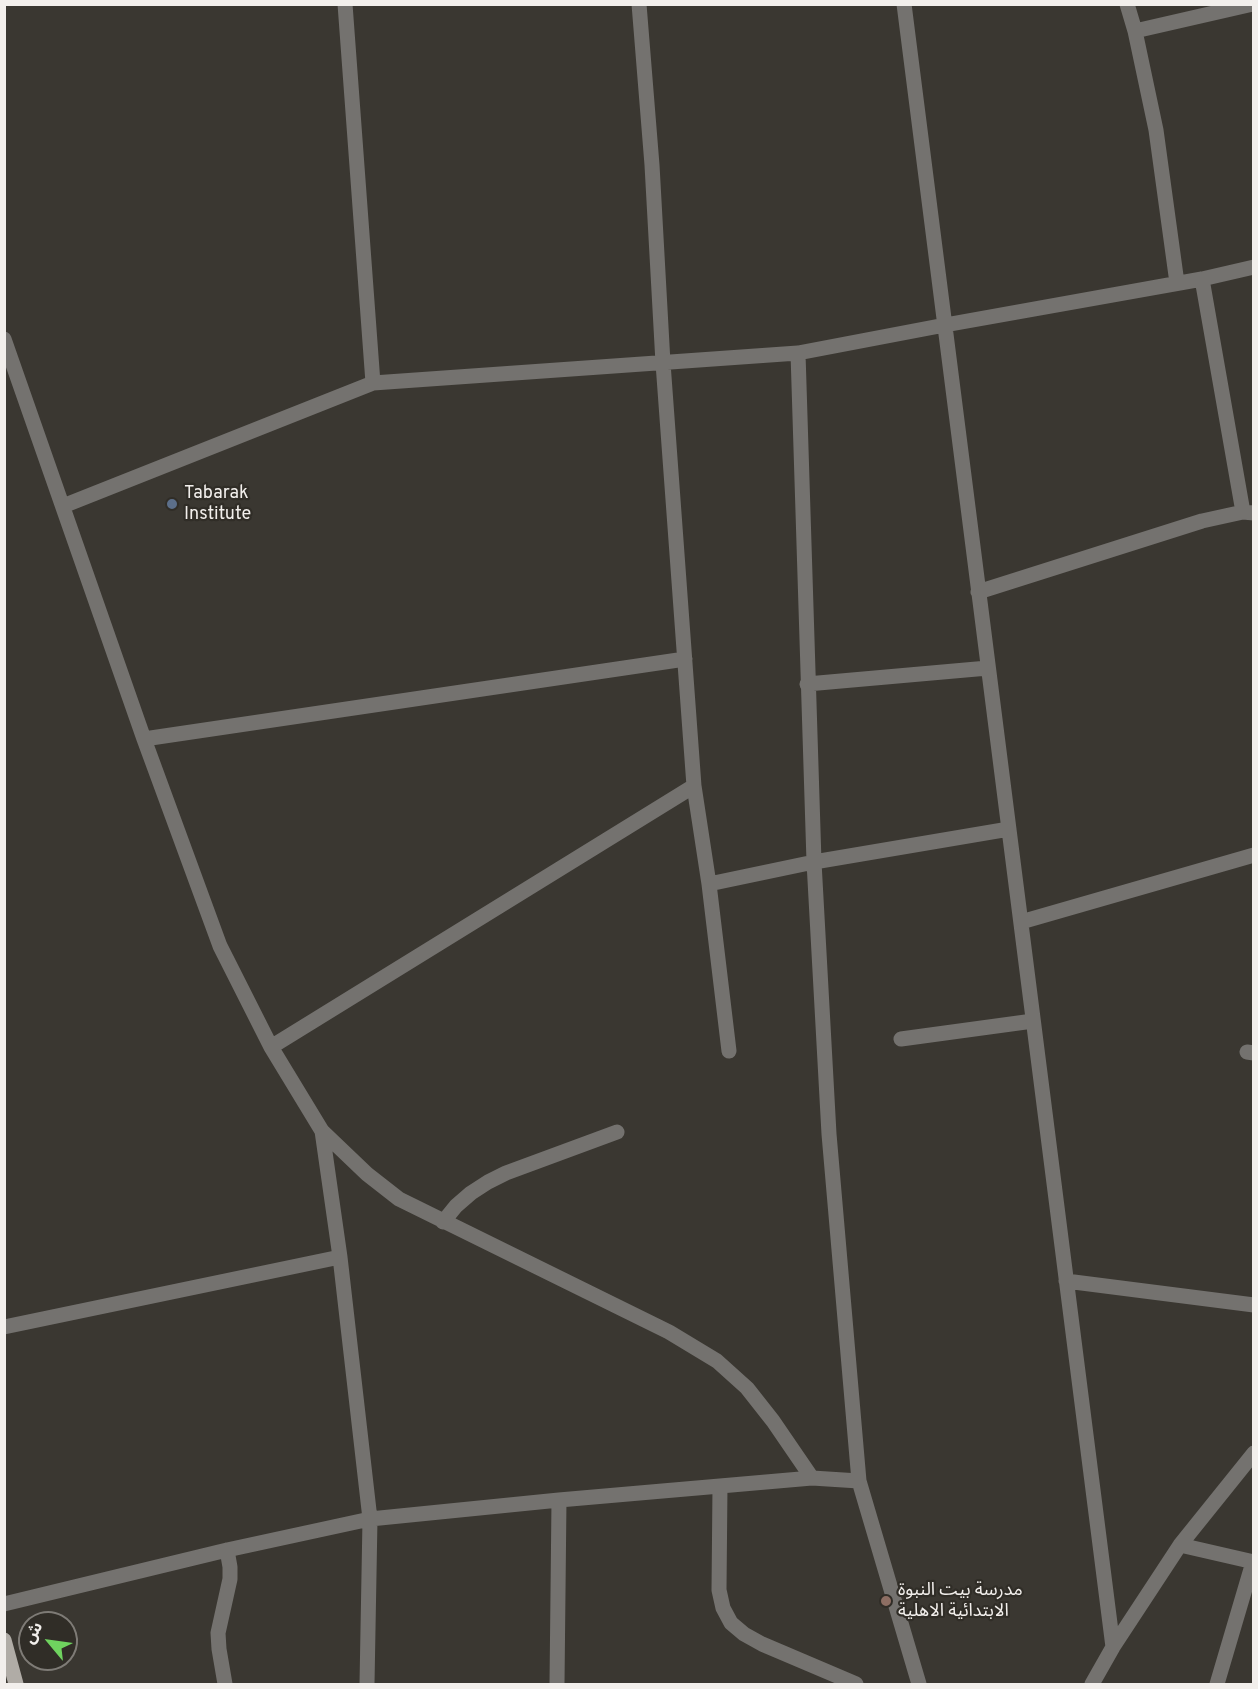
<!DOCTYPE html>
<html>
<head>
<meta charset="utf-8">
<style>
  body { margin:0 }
  #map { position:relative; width:1258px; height:1689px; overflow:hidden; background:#3a3731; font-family:Overpass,"Noto Sans Arabic",sans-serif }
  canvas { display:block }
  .frame { position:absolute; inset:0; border:6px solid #f2efec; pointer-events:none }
  .north { position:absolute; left:18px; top:1611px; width:60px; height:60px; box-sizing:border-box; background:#302d27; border:2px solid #7e7b76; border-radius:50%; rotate:299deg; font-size:16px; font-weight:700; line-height:24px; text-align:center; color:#f2efec }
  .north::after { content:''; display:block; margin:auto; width:21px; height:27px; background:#6fd35f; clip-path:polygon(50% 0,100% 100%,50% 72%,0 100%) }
</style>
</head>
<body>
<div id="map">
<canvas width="1258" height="1689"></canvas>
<div class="frame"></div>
<div class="north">ش</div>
</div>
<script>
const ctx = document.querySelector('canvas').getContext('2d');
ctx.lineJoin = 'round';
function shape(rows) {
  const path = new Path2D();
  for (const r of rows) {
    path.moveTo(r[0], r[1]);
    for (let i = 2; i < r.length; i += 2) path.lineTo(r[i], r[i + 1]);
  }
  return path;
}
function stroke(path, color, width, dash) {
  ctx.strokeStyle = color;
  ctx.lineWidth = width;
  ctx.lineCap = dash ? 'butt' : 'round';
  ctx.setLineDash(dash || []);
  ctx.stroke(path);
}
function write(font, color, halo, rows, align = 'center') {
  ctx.font = font + ' Overpass,"Noto Sans Arabic",sans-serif';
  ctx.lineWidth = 4.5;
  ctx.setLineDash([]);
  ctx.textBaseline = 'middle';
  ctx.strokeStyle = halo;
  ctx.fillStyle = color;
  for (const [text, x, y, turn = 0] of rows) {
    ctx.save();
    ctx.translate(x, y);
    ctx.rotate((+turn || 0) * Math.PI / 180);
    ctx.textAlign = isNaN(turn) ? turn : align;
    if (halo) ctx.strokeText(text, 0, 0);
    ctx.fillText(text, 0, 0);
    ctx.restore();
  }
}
stroke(shape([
  [345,4,373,383],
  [639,4,652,165,663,363,694,786,709,884,729,1051],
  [904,4,1113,1647],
  [1127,4,1135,31,1156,130,1177,283],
  [1135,31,1253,4],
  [1202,279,1243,512],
  [4,339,144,739,220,946,271,1047,322,1131,367,1174,399,1199,669,1332,717,1361,747,1388,773,1421,812,1478],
  [798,353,814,862,829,1134,859,1481,919,1684],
  [63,506,373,383,798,353,945,325,1202,279,1254,267],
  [978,592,1202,521,1243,512,1254,513],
  [807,684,988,668],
  [144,739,685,659],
  [709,884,814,862,1009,829],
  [1021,922,1254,855],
  [901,1039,1033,1021],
  [271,1047,694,786],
  [1247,1052,1254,1053],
  [322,1131,340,1257,370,1519,367,1684],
  [443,1222,456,1206,471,1193,488,1182,506,1173,617,1132],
  [1066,1281,1254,1305],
  [4,1327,340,1257],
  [720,1486,719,1590,723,1608,731,1623,744,1634,762,1644,856,1684],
  [1180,1545,1254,1562],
  [4,1604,227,1550,370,1519,559,1500,812,1478,859,1481],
  [225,1684,219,1649,218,1633,230,1579,230,1567,227,1550],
  [557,1684,559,1500],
  [1092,1684,1113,1647,1180,1545,1254,1453],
  [1217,1684,1253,1562]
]), '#74726f', 15);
stroke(shape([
  [4,1640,16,1684]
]), '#b0aca6', 15);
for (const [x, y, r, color] of [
  [172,504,6,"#5c6f8a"],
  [886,1601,6,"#8d6e63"]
]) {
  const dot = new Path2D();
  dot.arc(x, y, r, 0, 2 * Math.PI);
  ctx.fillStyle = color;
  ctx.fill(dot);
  stroke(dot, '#302d27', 2);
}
write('18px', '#f2efec', '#302d27', [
  ["Tabarak",184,494],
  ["Institute",184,515],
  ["مدرسة بيت النبوة",898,1591],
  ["الابتدائية الاهلية",898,1612]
], 'left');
</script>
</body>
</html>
